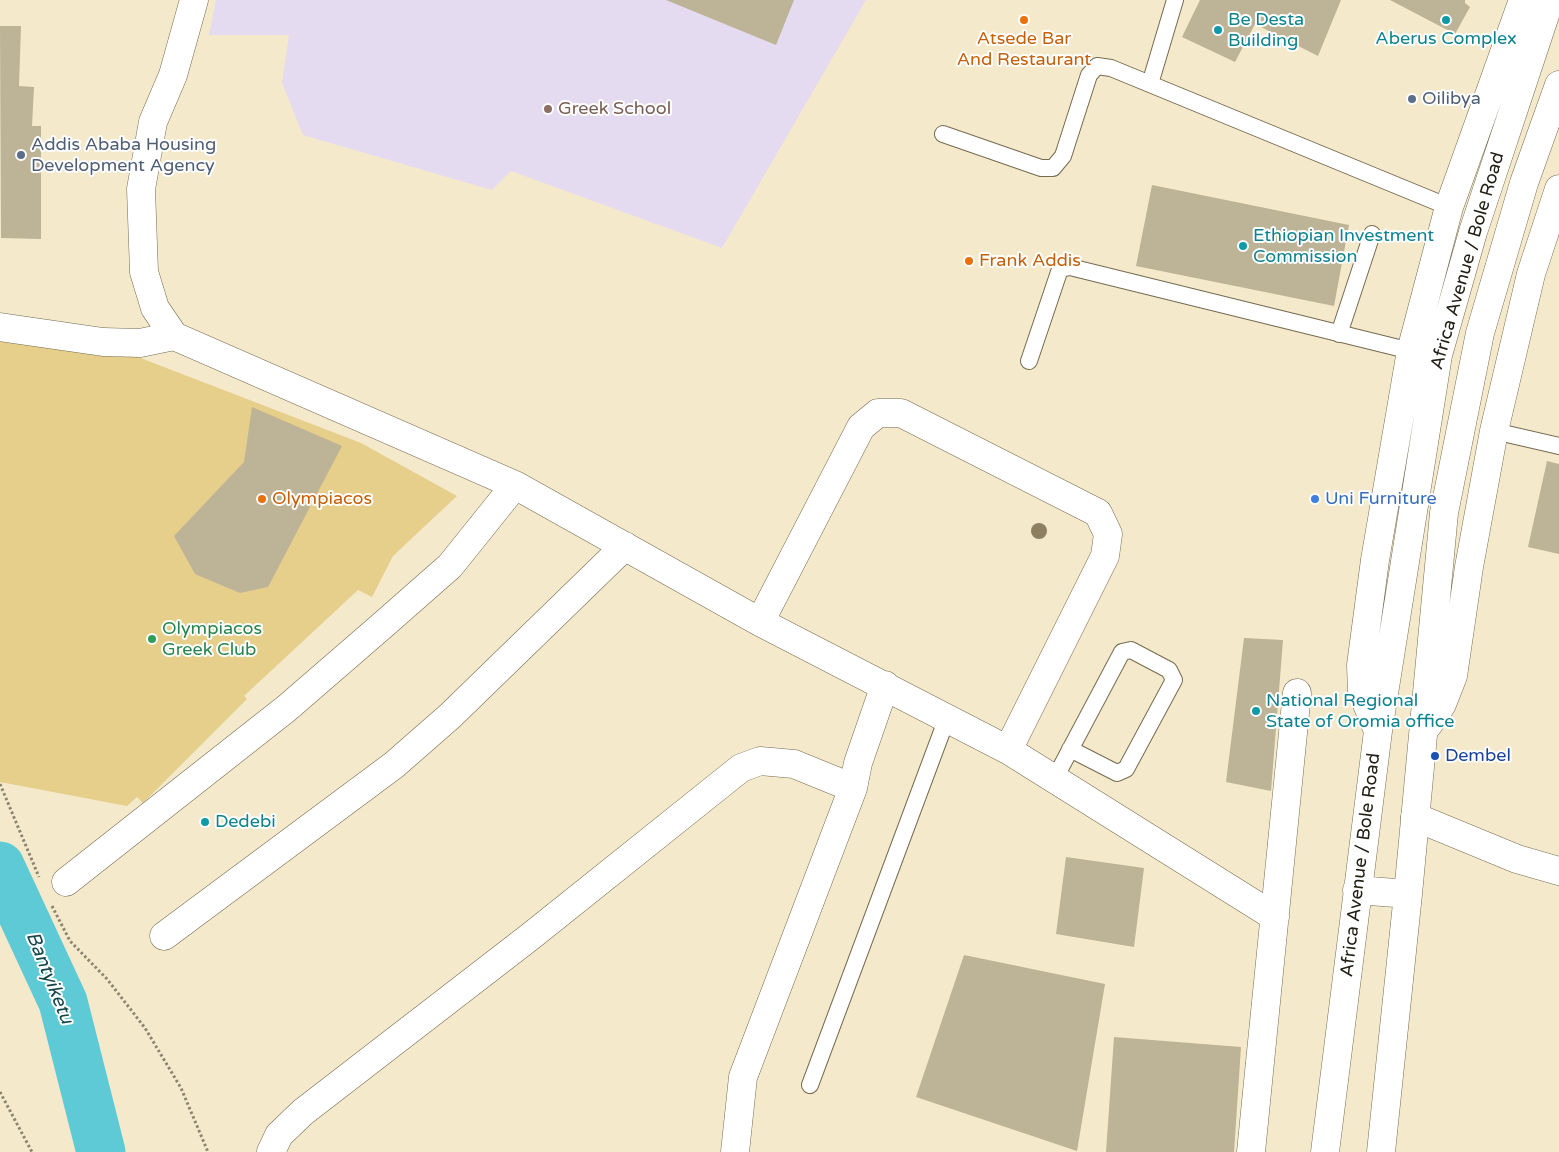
<!DOCTYPE html>
<html>
<head>
<meta charset="utf-8">
<style>
  body { margin:0 }
  canvas { display:block; background:#f4e9cb }
</style>
</head>
<body>
<canvas width="1559" height="1152"></canvas>
<script>
const ctx = document.querySelector('canvas').getContext('2d');
ctx.lineJoin = 'round';
function fillPath(path, color) {
  ctx.fillStyle = color;
  ctx.fill(path, 'evenodd');
}
function shape(rows) {
  const path = new Path2D();
  for (const r of rows) {
    path.moveTo(r[0], r[1]);
    for (let i = 2; i < r.length; i += 2) path.lineTo(r[i], r[i + 1]);
  }
  return path;
}
function stroke(path, color, width, dash) {
  ctx.strokeStyle = color;
  ctx.lineWidth = width;
  ctx.lineCap = dash ? 'butt' : 'round';
  ctx.setLineDash(dash || []);
  ctx.stroke(path);
}
function write(font, color, halo, rows, align = 'center') {
  ctx.font = font + ' "Varela Round",sans-serif';
  ctx.lineWidth = 4;
  ctx.setLineDash([]);
  ctx.textBaseline = 'middle';
  ctx.strokeStyle = halo;
  ctx.fillStyle = color;
  for (const [text, x, y, turn = 0] of rows) {
    ctx.save();
    ctx.translate(x, y);
    ctx.rotate((+turn || 0) * Math.PI / 180);
    ctx.textAlign = isNaN(turn) ? turn : align;
    if (halo) ctx.strokeText(text, 0, 0);
    ctx.fillText(text, 0, 0);
    ctx.restore();
  }
}
fillPath(shape([
  [216,0,866,0,722,248,511,171,492,190,303,135,282,83,289,35,209,35]
]), '#e5dbf0');
fillPath(shape([
  [0,340,138,357,361,443,457,496,393,556,372,597,358,590,244,696,247,699,143,803,137,797,127,806,0,782]
]), '#e6cf8b');
stroke(shape([
  [0,866,63,1002,101,1152]
]), '#5ecad5', 49);
fillPath(shape([
  [666,0,794,0,776,45],
  [1200,0,1341,0,1318,56,1255,24,1235,62,1182,37],
  [1390,0,1465,0,1465,3,1470,7,1455,34],
  [0,26,21,26,19,86,34,87,32,126,41,126,41,239,1,238],
  [1152,185,1349,225,1334,306,1136,266],
  [252,407,342,446,268,587,240,593,195,574,174,536,244,462],
  [1547,461,1559,464,1559,554,1528,547],
  [1244,638,1283,640,1271,791,1226,782],
  [1066,857,1144,868,1134,947,1056,934],
  [964,955,1105,984,1077,1151,916,1097],
  [1114,1037,1241,1047,1234,1152,1106,1152]
]), '#bdb396');
const lane = shape([
  [1150,84,1175,0],
  [943,134,1041,168,1053,168,1063,156,1089,75,1097,66,1111,68,1449,207],
  [1339,334,1372,234],
  [1029,361,1060,269,1070,267,1411,351],
  [1494,431,1559,446],
  [1054,780,1122,652,1131,650,1169,670,1174,680,1126,769,1117,773,1070,749],
  [810,1085,947,718]
]);
const street = shape([
  [194,0,173,75,153,122,141,189,144,272,155,308,174,336,515,485,760,622,1008,750,1275,917],
  [0,327,103,342,140,343,174,336],
  [760,622,861,427,878,413,901,413,1098,513,1108,534,1105,556,1008,750],
  [1415,817,1517,859,1559,871],
  [66,882,287,708,384,624,450,566,515,485],
  [164,936,394,765,450,716,625,546],
  [271,1152,279,1135,303,1112,531,936,741,768,760,761,794,764,853,788,858,763,885,685],
  [735,1152,743,1077,853,788],
  [1251,1152,1297,693]
]);
const primary = shape([
  [1428,725,1442,704,1453,676,1469,567,1494,431,1531,274,1559,189],
  [1378,731,1362,692,1361,665,1375,560,1411,351,1449,207,1523,0],
  [1357,890,1408,894],
  [1325,1152,1378,731,1438,355,1473,232,1550,0],
  [1381,1152,1408,894,1444,513,1480,333,1524,183,1559,85]
]);
stroke(lane, '#756b50', 18);
stroke(street, '#756b50', 29);
stroke(primary, '#756b50', 29);
stroke(shape([
  [0,784,39,877],
  [52,906,70,941,107,979,145,1028,181,1088,208,1152],
  [0,1092,32,1152]
]), '#8b8470', 3, [2.5, 2.5]);
stroke(lane, '#fff', 16);
stroke(street, '#fff', 28);
stroke(primary, '#fff', 28);
ctx.fillStyle = '#8c8060';
for (const [x, y] of [
  [1039,531]
]) {
  ctx.beginPath();
  ctx.arc(x, y, 8, 0, 2 * Math.PI);
  ctx.fill();
}
for (const [x, y, r, color] of [
  [1024,20,5,"#e8710a"],
  [1446,20,5,"#0f9aa8"],
  [1218,30,5,"#0f9aa8"],
  [1412,99,5,"#5c6f8a"],
  [548,109,5,"#8d6e63"],
  [21,155,5,"#5c6f8a"],
  [1243,246,5,"#0f9aa8"],
  [969,261,5,"#e8710a"],
  [262,499,5,"#e8710a"],
  [1315,499,5,"#3f7fe0"],
  [152,639,5,"#2e9e5b"],
  [1256,711,5,"#0f9aa8"],
  [1435,756,5,"#1a4fb4"],
  [205,822,5,"#0f9aa8"]
]) {
  const dot = new Path2D();
  dot.arc(x, y, r, 0, 2 * Math.PI);
  ctx.fillStyle = color;
  ctx.fill(dot);
  stroke(dot, '#fff', 2);
}
write('18px', '#0d838f', '#fff', [
  ["Be Desta",1228,20],
  ["Building",1228,41],
  ["Aberus Complex",1446,39,"center"],
  ["Ethiopian Investment",1253,236],
  ["Commission",1253,257],
  ["National Regional",1266,701],
  ["State of Oromia office",1266,722],
  ["Dedebi",215,822]
], 'left');
write('18px', '#c56008', '#fff', [
  ["Atsede Bar",1024,39,"center"],
  ["And Restaurant",1024,60,"center"],
  ["Frank Addis",979,261],
  ["Olympiacos",272,499]
], 'left');
write('18px', '#4e5e75', '#fff', [
  ["Oilibya",1422,99],
  ["Addis Ababa Housing",31,145],
  ["Development Agency",31,166]
], 'left');
write('18px', '#785e54', '#fff', [
  ["Greek School",558,109]
], 'left');
write('18px', '#201d12', '#fff', [
  ["Africa Avenue / Bole Road",1468,261,-74],
  ["Africa Avenue / Bole Road",1361,865,-83]
]);
write('18px', '#366cbe', '#fff', [
  ["Uni Furniture",1325,499]
], 'left');
write('18px', '#27864d', '#fff', [
  ["Olympiacos",162,629],
  ["Greek Club",162,650]
], 'left');
write('18px', '#164399', '#fff', [
  ["Dembel",1445,756]
], 'left');
write('italic 19px', '#15474b', '#fff', [
  ["Bantyiketu",49,978,68]
]);
</script>
</body>
</html>
